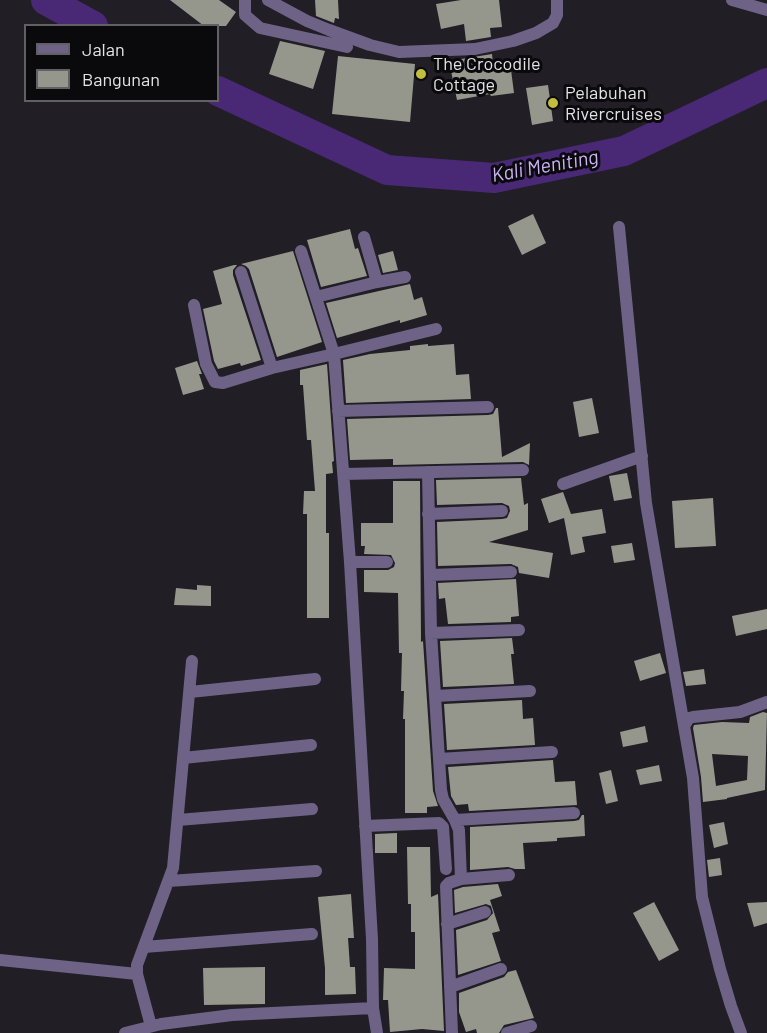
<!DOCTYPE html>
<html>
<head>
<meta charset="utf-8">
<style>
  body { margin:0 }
  #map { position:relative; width:767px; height:1033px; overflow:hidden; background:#211e26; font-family:Barlow,sans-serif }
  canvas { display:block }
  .legend { position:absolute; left:24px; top:24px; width:195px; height:78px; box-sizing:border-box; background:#0a090c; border:2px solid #616064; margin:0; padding:8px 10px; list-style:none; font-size:18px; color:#e4e3e8 }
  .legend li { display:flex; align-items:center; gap:12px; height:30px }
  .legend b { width:30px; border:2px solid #616064 }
</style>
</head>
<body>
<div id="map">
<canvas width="767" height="1033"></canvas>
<ul class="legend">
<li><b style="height:8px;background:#6e6286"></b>Jalan</li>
<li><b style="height:16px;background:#96978c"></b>Bangunan</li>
</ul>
</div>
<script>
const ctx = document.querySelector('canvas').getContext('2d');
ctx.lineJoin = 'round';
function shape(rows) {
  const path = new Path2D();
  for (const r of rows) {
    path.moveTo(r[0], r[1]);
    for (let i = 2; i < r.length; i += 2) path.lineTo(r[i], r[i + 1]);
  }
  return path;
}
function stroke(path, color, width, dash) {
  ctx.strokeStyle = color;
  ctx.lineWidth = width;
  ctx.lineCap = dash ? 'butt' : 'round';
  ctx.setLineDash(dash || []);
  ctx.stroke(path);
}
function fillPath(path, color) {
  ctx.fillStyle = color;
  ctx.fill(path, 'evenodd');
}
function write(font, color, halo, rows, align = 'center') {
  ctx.font = font + ' Barlow,sans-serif';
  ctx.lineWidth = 6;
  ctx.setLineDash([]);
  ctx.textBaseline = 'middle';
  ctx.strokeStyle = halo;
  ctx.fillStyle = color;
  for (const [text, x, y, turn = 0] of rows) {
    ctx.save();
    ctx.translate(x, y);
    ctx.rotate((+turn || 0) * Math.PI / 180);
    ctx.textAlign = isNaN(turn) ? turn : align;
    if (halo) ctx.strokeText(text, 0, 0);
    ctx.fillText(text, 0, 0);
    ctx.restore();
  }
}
stroke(shape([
  [46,0,93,26],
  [218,91,387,170,494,178,624,151,767,83]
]), '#492876', 30);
fillPath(shape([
  [170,0,219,0,236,12,226,26,204,26],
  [315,0,338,0,339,19,335,18,334,23,316,16],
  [461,0,499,0,502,27,490,28,491,37,466,41,464,24,441,29,436,4],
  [280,41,325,51,313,89,269,74],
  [492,54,493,64,510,62,514,93,491,96,490,94,457,100,449,61],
  [338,56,415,64,410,122,332,114],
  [548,85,553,121,532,125,526,88],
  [533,214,546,243,522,255,508,226],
  [350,229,355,249,358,248,367,276,321,287,307,240],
  [293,251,322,342,277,357,249,269,246,266,241,264],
  [393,251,398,270,383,273,378,255],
  [234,265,237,265,233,270,233,275,261,360,241,366,240,363,218,369,214,361,203,309,222,304,213,271],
  [410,284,414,300,422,297,427,315,400,323,400,320,337,338,326,303],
  [428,344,428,346,454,344,456,375,469,374,471,399,346,403,343,360,370,354,410,350,410,346],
  [197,361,202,374,199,374,204,389,183,395,175,368],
  [327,364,334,461,332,462,333,473,326,474,326,533,329,533,329,618,307,618,307,514,303,514,304,491,315,491,311,440,307,440,303,385,300,385,300,370],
  [592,398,599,433,579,437,573,402],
  [496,408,498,408,502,457,530,443,529,465,523,462,393,465,393,459,350,460,347,419,488,415,493,414],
  [627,473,632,498,614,501,609,476],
  [521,478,524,505,528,503,528,530,489,542,553,553,549,578,519,573,518,567,511,564,438,566,437,522,502,519,507,518,510,511,509,506,502,503,437,505,436,480],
  [393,481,420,481,421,642,423,641,433,791,438,806,427,807,427,813,405,813,405,719,403,719,404,691,401,691,402,653,399,653,398,593,364,592,364,570,388,570,394,567,395,563,391,555,364,554,365,546,361,546,361,523,393,523],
  [563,492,571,514,602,509,606,533,582,537,585,552,571,555,564,518,549,523,541,499],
  [713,498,716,546,675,548,672,501],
  [632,543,635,560,614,563,611,546],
  [516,579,519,616,511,617,511,622,448,624,445,598,439,599,438,583],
  [197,585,211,586,211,606,174,605,176,588,197,590],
  [767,609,767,629,736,636,732,616],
  [512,638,514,654,511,654,514,684,443,687,440,641],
  [660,653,666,673,640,681,634,661],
  [704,669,706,684,686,686,683,672],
  [522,700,523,719,533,718,535,745,447,750,444,704],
  [763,712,767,713,765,790,727,798,727,799,703,802,701,777,693,728,694,725,722,722,749,723,750,717],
  [712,754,748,756,747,780,716,786],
  [645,726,648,742,623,747,620,732],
  [553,760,555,782,575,781,577,805,469,811,468,804,456,805,451,796,448,767],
  [659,765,662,781,640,785,636,770],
  [611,770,618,801,606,804,599,773],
  [582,815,584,815,585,836,557,838,557,841,523,843,525,869,515,869,508,867,470,870,470,827,574,821,579,820],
  [724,822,728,844,714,848,709,825],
  [397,833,397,853,375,853,375,834],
  [407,847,430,847,431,897,438,894,444,1031,422,1029,390,1032,388,1000,383,1000,384,968,415,969,415,932,411,932,411,904,408,904],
  [720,858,722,875,709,877,707,860],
  [498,884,502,896,490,900,500,931,492,933,501,961,458,975,456,930,487,920,493,913,491,906,486,904,455,913,454,890,463,887],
  [351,894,354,938,348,938,350,967,355,967,356,994,325,995,325,968,318,897],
  [654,902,679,950,659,961,633,913],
  [767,902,767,923,754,927,747,903],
  [265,967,265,1004,204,1005,203,968],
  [516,970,534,1018,504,1025,499,1033,477,1033,476,1029,466,1032,459,1012,459,993,504,977,508,972]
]), '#96978c');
stroke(shape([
  [245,0,245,15,260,28,347,47],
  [268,0,307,21,329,30,370,45,399,52,475,49,513,41,536,33,553,23,557,15,557,0],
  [732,0,767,10],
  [619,227,646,503,684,726],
  [364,237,377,282],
  [301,251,334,354,436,329],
  [241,272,272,368],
  [316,297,377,282,405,277],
  [194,305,206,364,215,382,223,383,272,368,334,354,350,562,372,939,373,1008,377,1033],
  [338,411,488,407],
  [428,472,431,633,441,790,443,799,455,820,459,830,461,879],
  [344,474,523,470],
  [563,484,642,456],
  [428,514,502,511],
  [350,562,387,562],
  [431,575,511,572],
  [431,633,519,630],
  [190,692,315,679],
  [435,696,530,691],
  [183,758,311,745],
  [439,759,552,752],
  [178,820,312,809],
  [455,820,574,813],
  [365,826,439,823,443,827,446,869],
  [169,881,316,871],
  [447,924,485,912],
  [144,947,312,934],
  [0,960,137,974],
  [450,987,501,969],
  [151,1026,137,974,137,965,173,868,192,661],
  [125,1033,161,1024,232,1015,373,1008],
  [452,1033,446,886,449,883,461,879,509,875],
  [507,1033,531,1026],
  [741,1033,731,1006,720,969,702,897,693,778,684,726,689,718,693,717,740,712,767,702]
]), '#6e6286', 12);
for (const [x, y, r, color] of [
  [421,74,6,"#c2bd3f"],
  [553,103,6,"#c2bd3f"]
]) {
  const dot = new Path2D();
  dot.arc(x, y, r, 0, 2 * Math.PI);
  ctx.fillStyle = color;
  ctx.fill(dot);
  stroke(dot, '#0a090c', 2);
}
write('18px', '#e4e3e8', '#0a090c', [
  ["The Crocodile",433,64],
  ["Cottage",433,85],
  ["Pelabuhan",565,93],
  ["Rivercruises",565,114]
], 'left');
write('italic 20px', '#cab4f6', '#0a090c', [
  ["Kali Meniting",545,166,-10]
]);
</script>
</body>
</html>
